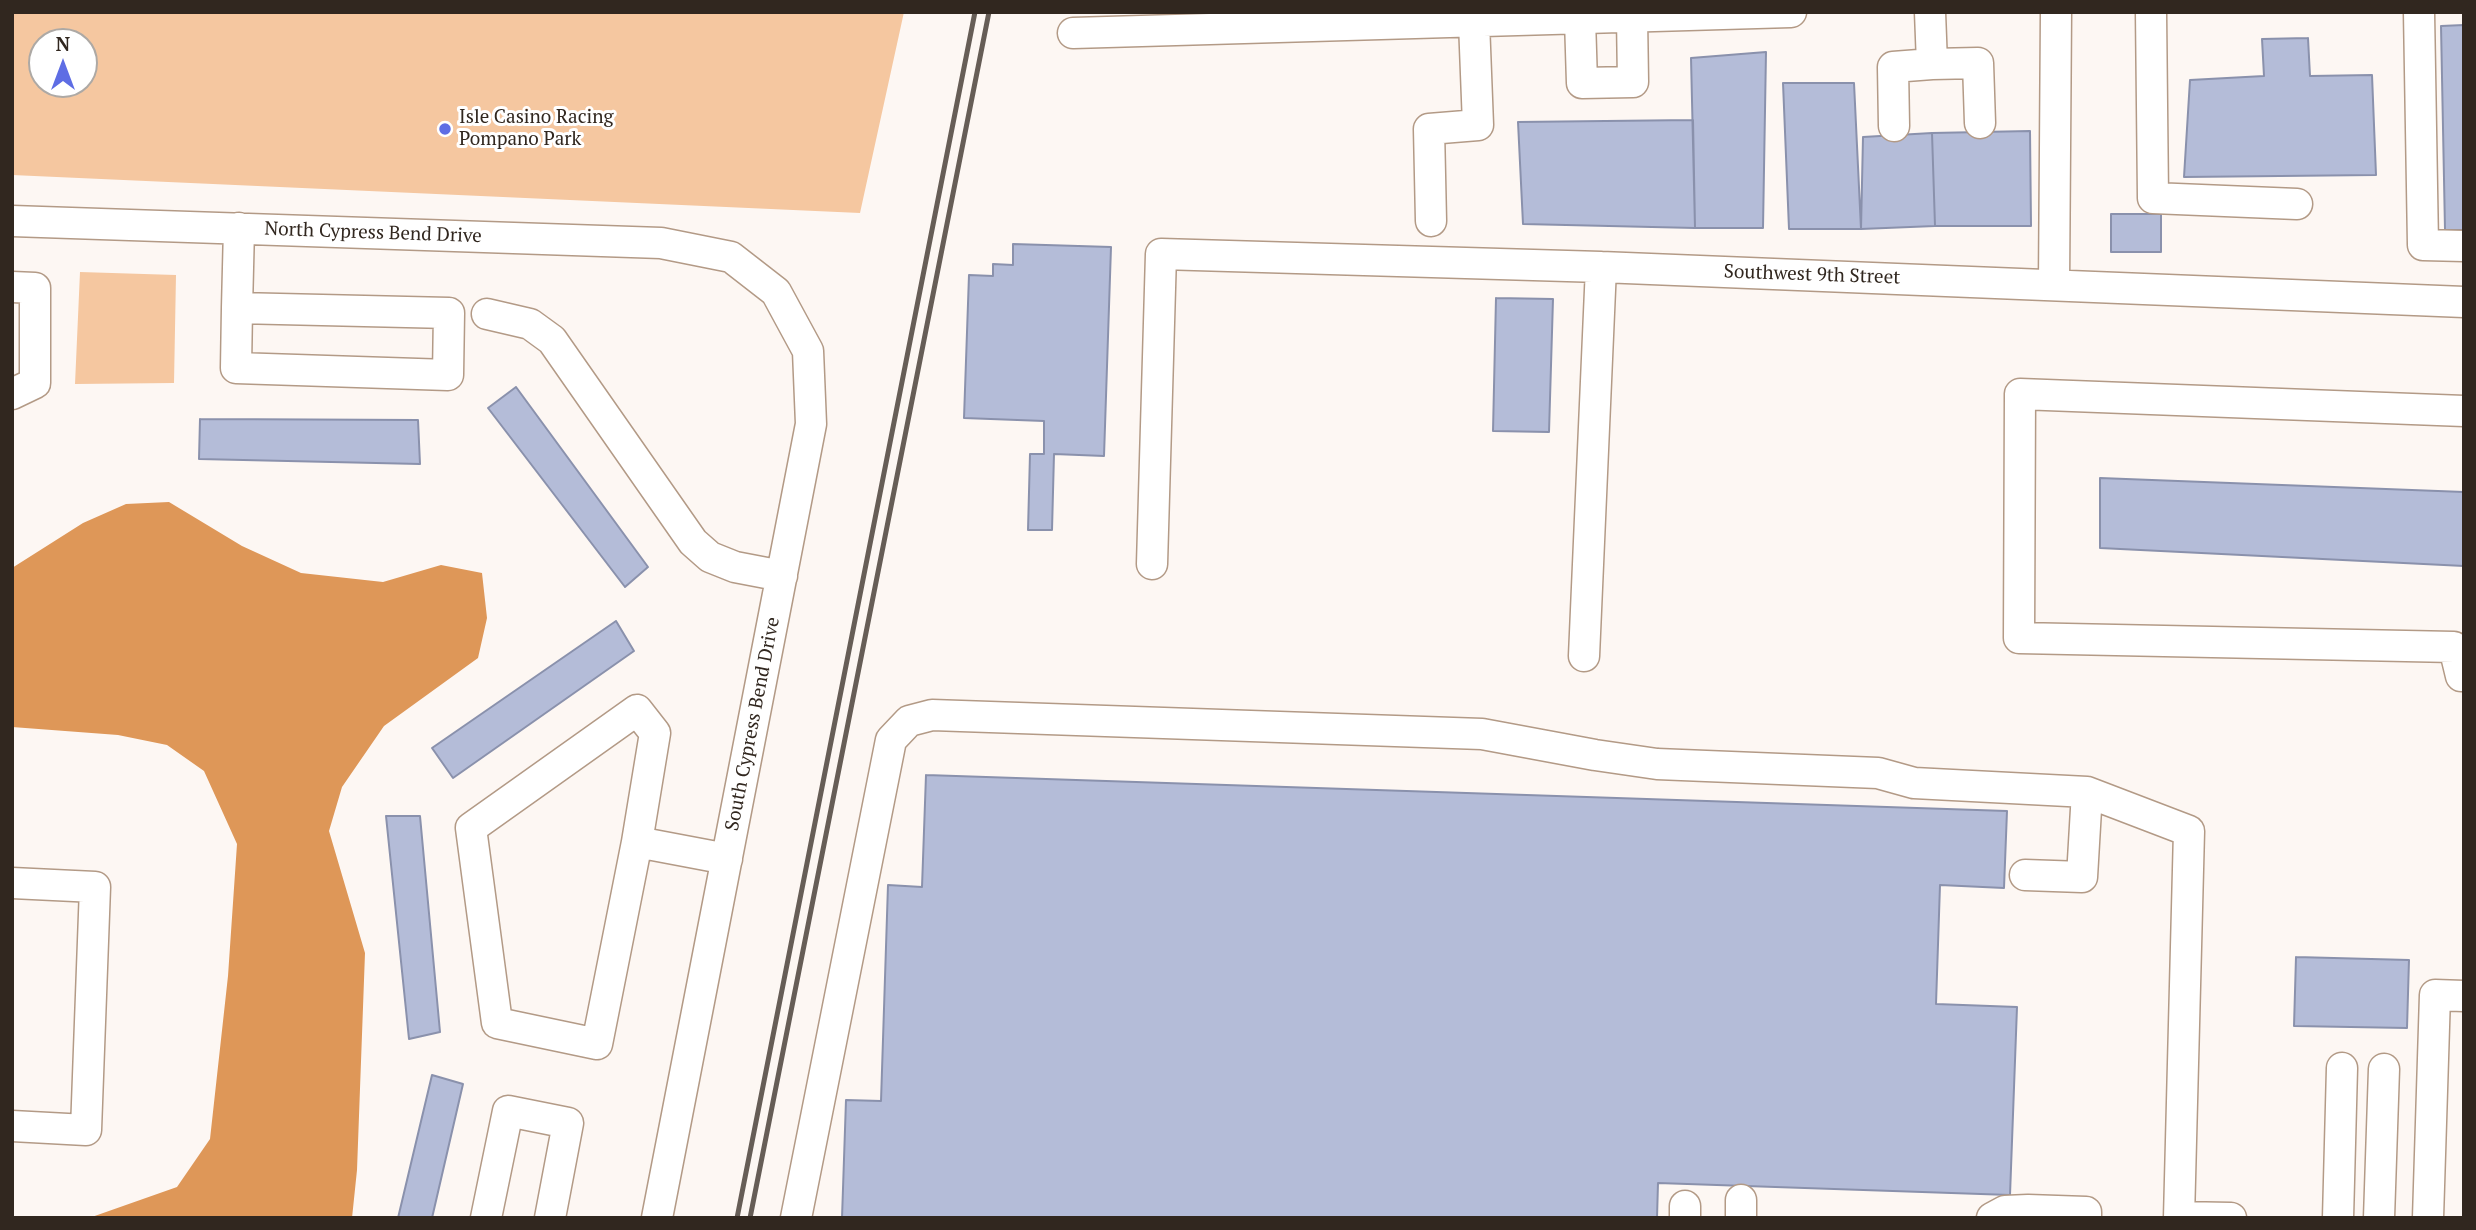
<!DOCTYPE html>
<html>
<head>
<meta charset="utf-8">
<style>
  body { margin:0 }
  #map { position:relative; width:2476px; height:1230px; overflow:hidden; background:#fdf7f3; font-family:"PT Serif",serif }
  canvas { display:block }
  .frame { position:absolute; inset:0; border:14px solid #31271f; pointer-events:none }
  .north { position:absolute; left:28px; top:28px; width:70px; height:70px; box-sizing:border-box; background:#fff; border:2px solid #ada9a5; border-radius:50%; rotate:0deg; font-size:19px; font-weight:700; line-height:28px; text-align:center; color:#31271f }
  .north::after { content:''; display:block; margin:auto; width:24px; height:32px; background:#5e6de4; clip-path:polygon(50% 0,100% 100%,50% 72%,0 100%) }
</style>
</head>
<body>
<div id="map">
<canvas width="2476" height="1230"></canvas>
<div class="frame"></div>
<div class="north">N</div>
</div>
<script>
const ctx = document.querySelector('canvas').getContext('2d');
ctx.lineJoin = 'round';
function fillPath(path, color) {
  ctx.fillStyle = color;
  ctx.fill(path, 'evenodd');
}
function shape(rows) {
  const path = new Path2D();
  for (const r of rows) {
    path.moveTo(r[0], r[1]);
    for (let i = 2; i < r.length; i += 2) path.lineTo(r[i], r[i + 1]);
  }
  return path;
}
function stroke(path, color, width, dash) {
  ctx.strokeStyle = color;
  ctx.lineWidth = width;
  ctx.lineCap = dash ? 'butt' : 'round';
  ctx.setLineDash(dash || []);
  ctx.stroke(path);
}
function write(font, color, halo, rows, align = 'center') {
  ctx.font = font + ' "PT Serif",serif';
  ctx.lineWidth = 6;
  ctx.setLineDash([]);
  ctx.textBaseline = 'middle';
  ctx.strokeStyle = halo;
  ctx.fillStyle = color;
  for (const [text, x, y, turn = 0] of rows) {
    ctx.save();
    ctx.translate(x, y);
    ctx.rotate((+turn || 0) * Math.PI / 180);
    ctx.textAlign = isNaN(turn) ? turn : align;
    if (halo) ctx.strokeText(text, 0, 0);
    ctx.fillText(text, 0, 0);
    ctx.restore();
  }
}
fillPath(shape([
  [12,12,904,12,860,213,12,175],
  [42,42,84,42,84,84,42,84],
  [80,272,176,275,174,383,75,384]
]), '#f5c7a0');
fillPath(shape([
  [169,502,242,546,301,573,383,582,441,565,482,573,487,618,478,658,384,726,342,787,329,831,365,953,357,1170,352,1218,89,1218,177,1187,210,1139,228,976,237,844,204,771,167,745,118,735,12,727,12,568,83,523,126,504]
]), '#de9758');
const building = shape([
  [2464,25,2464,230,2445,230,2441,26,2464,25],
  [2308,38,2310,76,2372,75,2376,175,2184,177,2190,80,2264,76,2262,39,2308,38],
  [1766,52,1763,228,1695,228,1691,58,1766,52],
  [1783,83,1854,83,1861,229,1789,229,1783,83],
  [1693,120,1695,228,1523,224,1518,122,1693,120],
  [2030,131,2031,226,1935,226,1932,133,2030,131],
  [1932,133,1935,226,1861,229,1863,137,1932,133],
  [2111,214,2161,214,2161,252,2111,252,2111,214],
  [1013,244,1111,247,1104,456,1054,454,1052,530,1028,530,1030,454,1044,454,1044,421,964,418,969,275,993,276,993,264,1013,265,1013,244],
  [1496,298,1553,299,1549,432,1493,431,1496,298],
  [516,387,648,567,625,587,488,408,516,387],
  [200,419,418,420,420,464,199,459,200,419],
  [2100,478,2464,492,2464,566,2100,548,2100,478],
  [616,621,634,651,453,778,432,748,616,621],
  [926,775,2007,811,2004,888,1940,885,1936,1004,2017,1007,2010,1195,1658,1183,1657,1218,842,1218,846,1100,881,1101,888,885,922,887,926,775],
  [386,816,420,816,440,1032,409,1039,386,816],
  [2296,957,2409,960,2407,1028,2294,1026,2296,957],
  [432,1075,463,1084,432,1218,398,1218,432,1075]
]);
fillPath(building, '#b4bcd8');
stroke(building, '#8a91ac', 2);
const minor = shape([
  [1930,12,1932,64],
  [2151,12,2153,198,2297,204],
  [2419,12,2423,245,2464,246],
  [1580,19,1582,83,1633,82,1632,17],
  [1073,33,1791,12],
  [1894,126,1893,67,1932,64,1978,63,1980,123],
  [12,221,661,243,731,257,776,292,808,351,811,424,657,1218],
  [1431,221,1429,129,1478,125,1474,22],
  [2054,285,2056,12],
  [12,287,35,288,35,383,12,394],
  [237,308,449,313,448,375,236,368,237,308,239,228],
  [487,314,530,324,552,340,693,542,710,557,735,567,782,576],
  [2464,411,2020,394,2019,638,2454,647,2461,676,2464,676],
  [1152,564,1161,254,1601,267,2464,302],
  [1584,656,1601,267],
  [637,710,655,733,637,842,597,1044,497,1023,471,828,637,710],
  [637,842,727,859],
  [2025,875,2082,877,2087,792],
  [12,883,95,887,86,1130,12,1126],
  [2179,1217,2231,1218],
  [486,1218,508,1111,568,1123,550,1218],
  [796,1218,891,740,909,721,932,715,1482,734,1595,755,1657,764,1878,773,1914,783,2087,792,2189,831,2179,1218],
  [1685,1218,1685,1206],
  [1741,1218,1741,1200],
  [1992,1218,2005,1211,2028,1210,2086,1212,2086,1218],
  [2338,1218,2342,1068],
  [2379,1218,2384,1069],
  [2428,1218,2435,995,2464,996]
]);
stroke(minor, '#b39a86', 33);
stroke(minor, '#fff', 30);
stroke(shape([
  [737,1218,975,12],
  [750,1218,989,12]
]), '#665d56', 5);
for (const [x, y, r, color] of [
  [445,129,7,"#5e6de4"]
]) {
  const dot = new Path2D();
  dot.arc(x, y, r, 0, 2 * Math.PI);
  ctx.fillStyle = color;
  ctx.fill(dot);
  stroke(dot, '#fff', 2.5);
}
write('19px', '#31271f', '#fff', [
  ["Isle Casino Racing",459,118],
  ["Pompano Park",459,140]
], 'left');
write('19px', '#31271f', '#fff', [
  ["North Cypress Bend Drive",373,233,2],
  ["Southwest 9th Street",1812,275,2],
  ["South Cypress Bend Drive",753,724,-79]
]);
</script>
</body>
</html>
